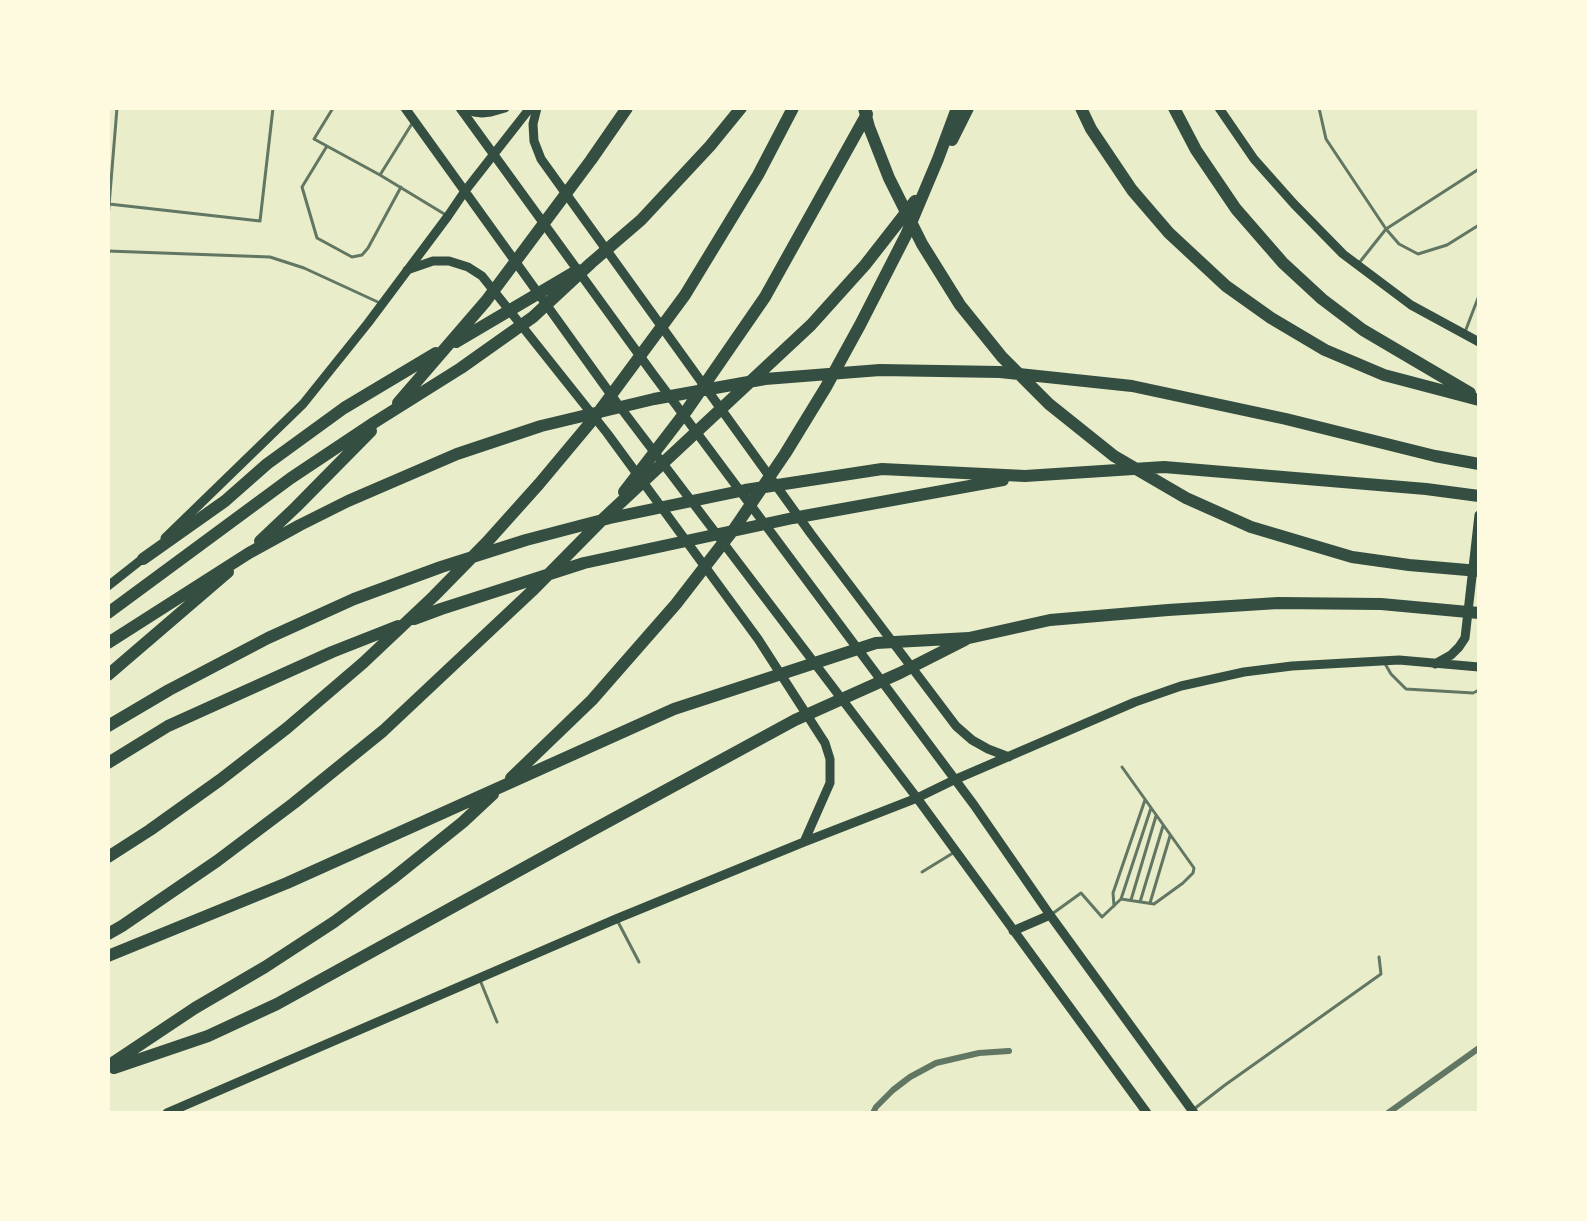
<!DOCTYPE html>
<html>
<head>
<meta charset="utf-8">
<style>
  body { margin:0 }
  #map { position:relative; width:1587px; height:1221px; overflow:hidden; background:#e9edc9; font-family:Bitter,serif }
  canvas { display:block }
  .frame { position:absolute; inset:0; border:110px solid #fefae0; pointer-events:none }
</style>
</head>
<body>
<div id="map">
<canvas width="1587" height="1221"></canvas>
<div class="frame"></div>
</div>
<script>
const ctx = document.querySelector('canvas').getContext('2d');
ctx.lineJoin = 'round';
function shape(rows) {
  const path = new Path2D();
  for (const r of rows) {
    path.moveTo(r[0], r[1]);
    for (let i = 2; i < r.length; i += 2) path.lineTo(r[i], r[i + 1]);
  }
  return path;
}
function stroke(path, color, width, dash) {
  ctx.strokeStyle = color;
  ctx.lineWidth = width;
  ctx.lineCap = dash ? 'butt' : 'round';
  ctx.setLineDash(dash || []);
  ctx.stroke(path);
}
stroke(shape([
  [333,108,314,139,380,175,413,122],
  [1319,108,1326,139,1386,229,1399,244,1418,254,1447,245,1479,225],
  [327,146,302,187,317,238,352,257,362,255,368,248,401,187],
  [380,175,446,215],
  [109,204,260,221,273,108],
  [108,218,117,108],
  [108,251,270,257,304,268,380,303],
  [1359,263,1386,229,1479,169],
  [1465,332,1478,298],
  [1384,662,1391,674,1406,689,1473,693,1479,690],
  [922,872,953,853],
  [1121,899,1151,808],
  [1131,900,1156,816],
  [1140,902,1163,826],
  [1150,903,1170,836],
  [1114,906,1113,893,1145,800],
  [1052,914,1081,893,1102,917,1121,899,1154,904,1183,883,1193,873,1194,868,1122,767],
  [617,920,639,962],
  [480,980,497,1022],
  [1194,1109,1225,1085,1381,974,1379,957]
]), '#617663', 3);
stroke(shape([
  [873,1113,876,1107,893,1090,910,1077,936,1063,979,1053,1009,1051],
  [1388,1113,1479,1048]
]), '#617663', 6);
stroke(shape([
  [405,108,617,403,917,798,1147,1113],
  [460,108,653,374,974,805,1050,915,1194,1113],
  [465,108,474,112,482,113,491,112,505,108],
  [537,108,533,124,534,141,541,159,811,534,956,726,972,740,988,749,1009,757],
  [1219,108,1254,159,1294,204,1343,254,1411,305,1479,342],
  [407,270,433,261,449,261,468,267,482,276,607,433,758,639,825,743,830,759,830,783,804,842],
  [165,538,303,404,368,323,448,216,465,191,530,108],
  [108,586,146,556],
  [1435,664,1451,655,1459,647,1465,638,1479,515],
  [1013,931,1050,915],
  [167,1113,616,919,804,842,917,798,954,780,1135,702,1181,686,1244,672,1292,666,1399,660,1479,667]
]), '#344e41', 9);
stroke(shape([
  [864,108,869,127,889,178,922,244,960,305,1002,357,1049,404,1114,456,1186,498,1251,527,1352,557,1409,565,1479,571],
  [1081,108,1091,129,1132,190,1169,233,1226,286,1271,318,1325,350,1384,375,1479,400],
  [1174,108,1196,150,1236,209,1283,263,1322,299,1363,330,1470,393],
  [952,140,968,108],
  [456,342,578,270],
  [398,403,486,301,591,160,627,108],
  [624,492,687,410,765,297,867,114],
  [260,541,296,507,371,431],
  [143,559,225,501,267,464,344,408,436,353],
  [108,613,291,478,375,422,461,368,533,317,591,263,641,220,710,146,741,108],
  [414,619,441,609,584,563,793,518,1003,480],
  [108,643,249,553,300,525,348,501,457,454,541,426,654,399,765,379,880,370,1000,372,1132,386,1286,419,1435,456,1479,464],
  [108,675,228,572],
  [108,726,169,690,268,638,354,599,441,567,526,540,610,518,745,490,882,469,1025,476,1164,467,1426,489,1479,496],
  [108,763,168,726,332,652,398,626],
  [511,778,592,700,676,604,734,529,785,454,826,387,860,325,906,235,938,159,957,108],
  [108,857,150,830,220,780,287,728,363,663,434,596,487,542,539,484,595,417,685,295,758,175,793,108],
  [108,934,122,926,217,861,294,803,383,731,532,591,603,519,811,325,865,265,915,201],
  [108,956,287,883,674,709,876,643,969,638,1050,620,1168,610,1278,603,1381,604,1479,613],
  [108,1066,195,1008,265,967,334,922,392,879,463,822,493,794],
  [114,1068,208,1036,277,1004,589,832,795,720,900,673,965,640]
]), '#344e41', 12);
</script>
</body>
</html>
